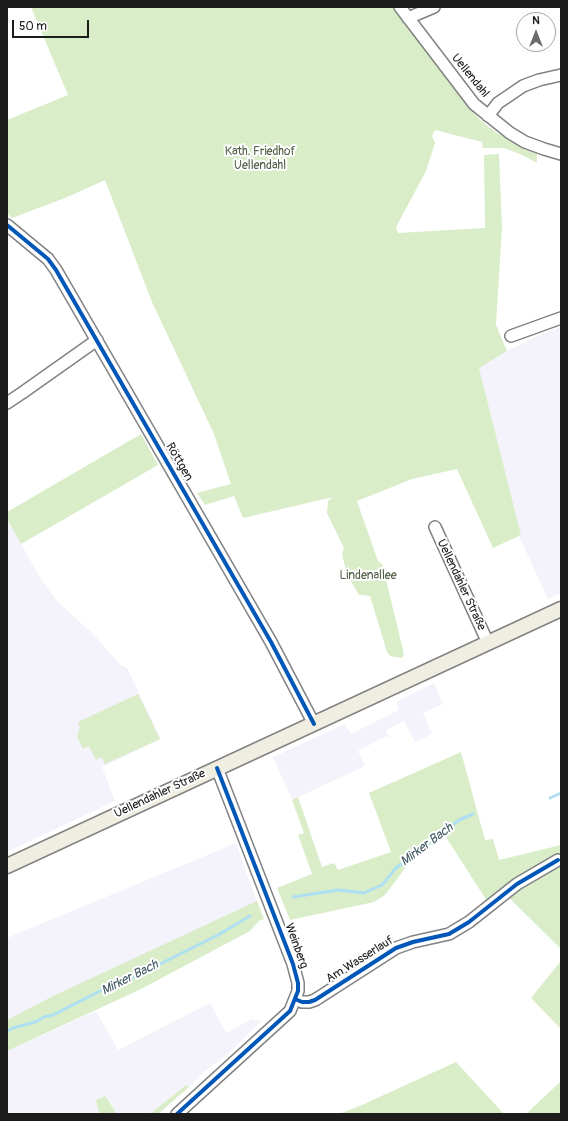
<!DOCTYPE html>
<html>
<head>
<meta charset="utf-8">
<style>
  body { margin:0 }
  #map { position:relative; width:568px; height:1121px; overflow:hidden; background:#fff; font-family:Pangolin,sans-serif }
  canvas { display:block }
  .frame { position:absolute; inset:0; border:8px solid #1c1c1c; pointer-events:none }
  .north { position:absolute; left:516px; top:12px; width:40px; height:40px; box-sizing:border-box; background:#fff; border:1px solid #a4a4a4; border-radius:50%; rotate:0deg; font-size:11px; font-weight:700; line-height:16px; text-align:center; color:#1c1c1c }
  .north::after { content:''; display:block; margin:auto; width:14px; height:18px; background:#6b6b6b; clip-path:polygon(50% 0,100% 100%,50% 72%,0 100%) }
  .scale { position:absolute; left:12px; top:20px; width:77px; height:18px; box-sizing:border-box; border:2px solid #1c1c1c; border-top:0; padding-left:5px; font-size:12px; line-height:14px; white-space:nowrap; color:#1c1c1c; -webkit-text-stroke:3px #fff; paint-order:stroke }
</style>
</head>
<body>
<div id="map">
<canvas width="568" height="1121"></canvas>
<div class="frame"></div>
<div class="north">N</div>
<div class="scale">50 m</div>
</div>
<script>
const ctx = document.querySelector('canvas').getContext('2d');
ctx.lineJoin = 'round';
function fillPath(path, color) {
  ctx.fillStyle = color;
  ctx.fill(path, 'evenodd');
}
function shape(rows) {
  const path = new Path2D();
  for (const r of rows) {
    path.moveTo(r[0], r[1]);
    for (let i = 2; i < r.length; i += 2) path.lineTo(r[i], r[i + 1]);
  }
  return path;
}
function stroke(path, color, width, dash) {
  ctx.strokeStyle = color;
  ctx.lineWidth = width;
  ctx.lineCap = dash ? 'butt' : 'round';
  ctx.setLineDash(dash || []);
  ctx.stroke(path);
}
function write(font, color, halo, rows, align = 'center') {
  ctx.font = font + ' Pangolin,sans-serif';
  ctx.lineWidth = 4;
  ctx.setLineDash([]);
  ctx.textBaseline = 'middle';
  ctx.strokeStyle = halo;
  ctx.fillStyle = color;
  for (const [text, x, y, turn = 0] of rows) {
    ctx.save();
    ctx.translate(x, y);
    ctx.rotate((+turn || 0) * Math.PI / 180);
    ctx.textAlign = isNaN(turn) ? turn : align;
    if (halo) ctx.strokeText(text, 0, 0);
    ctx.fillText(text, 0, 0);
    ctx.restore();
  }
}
fillPath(shape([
  [561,327,561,593,548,599,519,536,521,535,479,368,507,351,542,334],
  [7,519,42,581,58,602,92,633,121,665,127,668,161,739,102,767,115,801,7,852],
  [434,683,443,704,423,713,432,734,415,742,404,721,386,730,389,737,387,738,386,736,358,751,365,766,292,800,273,757,345,724,351,734,399,710,396,702],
  [236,843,258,905,51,997,7,1020,7,938],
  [210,1003,226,1033,252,1019,261,1021,227,1055,207,1069,189,1087,186,1085,150,1114,117,1114,105,1096,96,1100,99,1114,7,1114,7,1051,96,1011,118,1050]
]), '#f4f2fa');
fillPath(shape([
  [31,7,393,7,463,100,480,120,497,133,513,142,537,152,537,163,520,154,504,148,483,148,482,142,435,130,432,136,435,143,426,171,396,227,398,233,485,228,484,155,499,154,502,228,496,325,507,351,479,368,521,535,493,548,457,469,412,479,357,501,378,561,382,564,404,654,402,658,390,656,387,652,370,596,363,595,359,595,347,575,342,554,344,548,327,513,328,501,333,497,243,518,234,496,205,505,197,493,231,484,214,434,152,302,105,180,65,198,12,218,7,213,7,120,68,95],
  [141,434,158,465,21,544,7,519,7,512],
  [138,694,160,739,105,764,102,757,96,760,89,746,83,749,77,737,80,727,78,722],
  [461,752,485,840,493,839,499,860,561,845,561,949,502,891,487,901,444,834,409,863,385,895,374,902,290,920,277,888,312,874,298,835,304,833,292,800,298,797,322,867,334,863,338,870,391,852,369,793],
  [257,901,264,919,259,921,250,931,141,989,7,1051,7,1020,51,997],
  [561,961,561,1029,531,998],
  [456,1062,504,1114,339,1114,362,1105],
  [561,1081,561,1114,526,1114],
  [186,1085,189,1087,158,1114,150,1114],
  [105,1096,117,1114,99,1114,96,1100]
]), '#d8edc8');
stroke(shape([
  [550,798,561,793],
  [293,897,338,890,364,893,382,885,396,868,459,820,473,814],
  [7,1031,13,1028,35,1022,44,1017,53,1015,106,988,128,980,218,935,250,916]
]), '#aee0f2', 3);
const minor = shape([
  [400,7,474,104,510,133,525,142,544,149,561,154],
  [408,18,434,7],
  [488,116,498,103,523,86,539,80,561,75],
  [7,225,48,259,56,270,271,642,314,724],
  [511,336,561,318],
  [7,403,22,393,97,340],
  [435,527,488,643],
  [295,999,302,1002,309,1002,315,1000,396,948,413,942,449,934,469,922,517,884,558,860],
  [177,1114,290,1011,298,991,298,983,293,964,217,768]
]);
const major = shape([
  [7,866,561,609]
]);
stroke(minor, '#828282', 14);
stroke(major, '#828282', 17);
stroke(minor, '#fff', 11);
stroke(major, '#f0ede1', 14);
stroke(shape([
  [7,225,48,259,56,270,271,642,314,724],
  [295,999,302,1002,309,1002,315,1000,396,948,413,942,449,934,469,922,517,884,558,860],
  [177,1114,290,1011,298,991,298,983,293,964,217,768]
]), '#0057b8', 4);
write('12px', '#1c1c1c', '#fff', [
  ["Uellendahl",470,76,51],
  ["Röttgen",179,462,60],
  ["Uellendahler Straße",461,585,65],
  ["Uellendahler Straße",160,794,-25],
  ["Weinberg",296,946,70],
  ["Am Wasserlauf",360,960,-32]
]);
write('12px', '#536048', '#fff', [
  ["Kath. Friedhof",260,152],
  ["Uellendahl",260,166],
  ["Lindenallee",368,576]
]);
write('italic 13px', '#435c65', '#fff', [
  ["Mirker Bach",427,845,-37],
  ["Mirker Bach",130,978,-27]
]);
</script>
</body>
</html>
